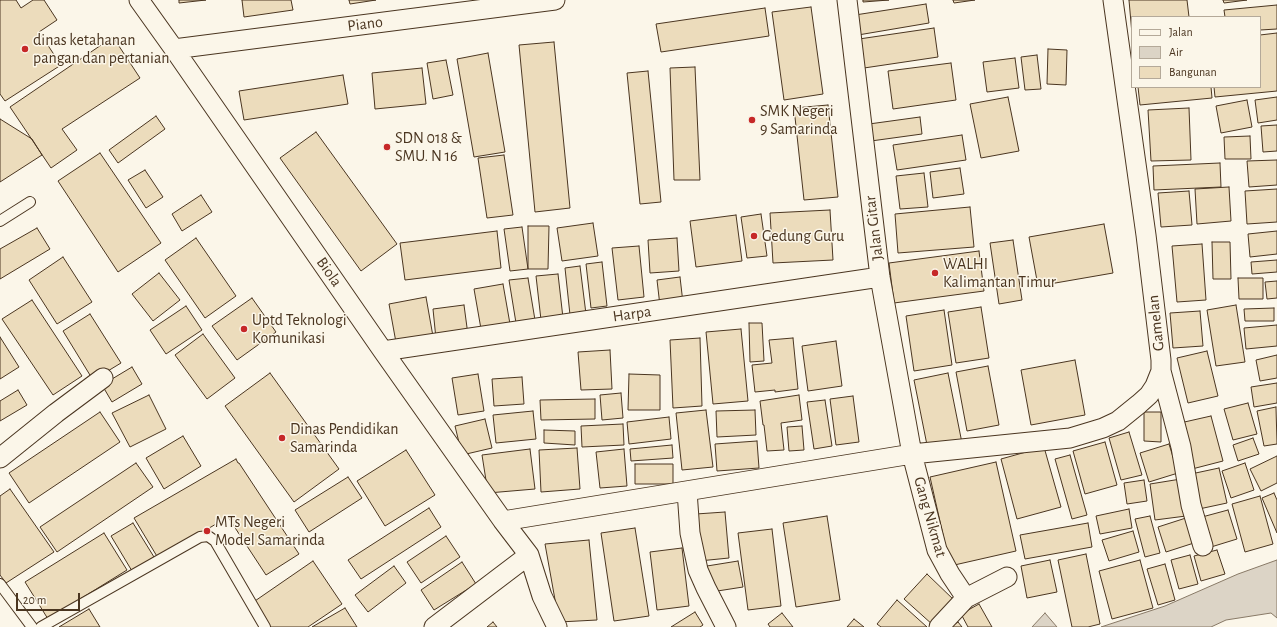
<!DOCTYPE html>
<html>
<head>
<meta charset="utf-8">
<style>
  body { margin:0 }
  #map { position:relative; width:1277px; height:627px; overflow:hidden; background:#fbf6e9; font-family:"Alegreya Sans",sans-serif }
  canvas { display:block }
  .legend { position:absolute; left:1131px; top:16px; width:130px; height:72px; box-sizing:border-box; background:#fbf6e9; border:1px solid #b4a999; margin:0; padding:5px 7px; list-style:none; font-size:12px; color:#4a3520 }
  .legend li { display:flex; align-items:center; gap:8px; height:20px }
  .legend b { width:20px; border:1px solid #b4a999 }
  .scale { position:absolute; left:16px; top:593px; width:64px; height:18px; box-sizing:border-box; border:2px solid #4a3520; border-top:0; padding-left:5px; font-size:12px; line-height:14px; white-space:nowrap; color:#4a3520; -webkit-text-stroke:3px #fbf6e9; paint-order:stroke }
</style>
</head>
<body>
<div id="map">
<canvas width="1277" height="627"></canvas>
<ul class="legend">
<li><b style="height:5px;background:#fbf6e9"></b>Jalan</li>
<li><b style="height:11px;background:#dcd4c6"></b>Air</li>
<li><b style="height:11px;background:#ecdcbc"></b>Bangunan</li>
</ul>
<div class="scale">20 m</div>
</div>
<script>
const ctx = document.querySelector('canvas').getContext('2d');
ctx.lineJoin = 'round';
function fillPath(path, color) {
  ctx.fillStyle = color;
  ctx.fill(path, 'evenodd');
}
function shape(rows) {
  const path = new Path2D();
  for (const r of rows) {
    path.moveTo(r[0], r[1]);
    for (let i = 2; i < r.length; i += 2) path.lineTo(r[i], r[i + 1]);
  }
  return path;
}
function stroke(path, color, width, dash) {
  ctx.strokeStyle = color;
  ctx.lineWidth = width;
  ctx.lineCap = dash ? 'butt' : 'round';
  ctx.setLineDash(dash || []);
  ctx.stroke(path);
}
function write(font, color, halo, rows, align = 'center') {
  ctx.font = font + ' "Alegreya Sans",sans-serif';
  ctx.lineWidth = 3;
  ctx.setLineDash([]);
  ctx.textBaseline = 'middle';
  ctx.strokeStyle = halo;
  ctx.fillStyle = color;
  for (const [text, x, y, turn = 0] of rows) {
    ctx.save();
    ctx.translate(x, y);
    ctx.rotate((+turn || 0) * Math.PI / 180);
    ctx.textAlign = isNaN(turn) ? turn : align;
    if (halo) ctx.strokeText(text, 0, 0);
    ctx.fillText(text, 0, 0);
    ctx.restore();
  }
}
const water = shape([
  [1277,560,1277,618,1271,613,1226,620,1211,627,1101,627,1165,606,1238,574,1277,560],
  [1045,613,1057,627,1032,627,1045,613]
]);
fillPath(water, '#dcd4c6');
stroke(water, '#887966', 1);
const building = shape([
  [0,0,16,0,21,8,33,0,44,0,57,20,39,32,61,65,5,101,0,94,0,0],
  [179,0,206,0,179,3,179,0],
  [242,0,291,0,293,10,244,17,242,0],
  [349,0,376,0,350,4,349,0],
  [863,0,889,0,863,2,863,0],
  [953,0,975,0,954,3,953,0],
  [1129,0,1187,0,1189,17,1132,17,1132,34,1129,0],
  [1223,0,1247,0,1224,3,1223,0],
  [926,4,929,23,858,35,855,15,926,4],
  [1277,5,1277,29,1260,30,1260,17,1225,17,1224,10,1277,5],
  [811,7,823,94,784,100,772,12,811,7],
  [765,8,769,36,661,52,656,24,765,8],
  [934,28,938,57,864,68,859,39,934,28],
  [1277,33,1277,91,1215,97,1214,87,1260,87,1260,35,1277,33],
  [113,37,140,78,62,129,77,150,51,168,10,107,113,37],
  [554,42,570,208,535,212,519,45,554,42],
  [1048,49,1067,50,1066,85,1047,84,1048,49],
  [488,53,505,152,474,157,457,59,488,53],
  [1037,55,1041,89,1025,90,1021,57,1037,55],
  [1015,58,1019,88,987,92,983,62,1015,58],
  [446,60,453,95,433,99,427,63,446,60],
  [951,63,956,100,893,109,888,71,951,63],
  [695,67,700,180,674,180,670,68,695,67],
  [422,68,426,104,375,109,372,73,422,68],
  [648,71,661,202,640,204,627,73,648,71],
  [343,75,348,104,244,120,239,91,343,75],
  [1138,87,1211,87,1212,98,1140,105,1138,87],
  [1008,97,1019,151,981,158,970,104,1008,97],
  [1277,97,1277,120,1258,123,1255,100,1277,97],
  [1247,100,1252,127,1221,133,1216,106,1247,100],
  [828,105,838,197,804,200,794,108,828,105],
  [1189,108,1191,160,1151,161,1148,110,1189,108],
  [156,116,165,129,118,163,109,150,156,116],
  [920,117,922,134,871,141,869,124,920,117],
  [0,119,32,139,42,155,0,182,0,119],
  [1277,125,1277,151,1263,152,1261,126,1277,125],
  [316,132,397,244,361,271,280,158,316,132],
  [962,135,966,160,897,170,893,145,962,135],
  [1250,136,1251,159,1225,159,1224,137,1250,136],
  [100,153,161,243,118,272,58,181,100,153],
  [504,155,513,215,487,218,478,158,504,155],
  [1277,160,1277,185,1249,187,1247,161,1277,160],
  [1220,163,1221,187,1154,190,1153,166,1220,163],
  [960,168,964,194,933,198,930,172,960,168],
  [145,170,163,197,146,208,128,180,145,170],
  [924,173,928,207,900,209,896,176,924,173],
  [1229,187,1231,221,1197,224,1195,189,1229,187],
  [1277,189,1277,222,1247,224,1245,191,1277,189],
  [1189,191,1192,225,1161,227,1158,193,1189,191],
  [201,195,212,212,182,231,172,214,201,195],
  [970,207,974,247,898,253,895,214,970,207],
  [830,210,833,260,773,263,770,213,830,210],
  [761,214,767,256,747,258,741,217,761,214],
  [736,215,742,261,696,267,690,221,736,215],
  [593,223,598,256,562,261,557,228,593,223],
  [1104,224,1113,273,1038,286,1029,237,1104,224],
  [528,226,549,226,548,269,528,269,528,226],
  [522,227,528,269,510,271,504,229,522,227],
  [37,228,50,249,0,279,0,249,37,228],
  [497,231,501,268,405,280,400,243,497,231],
  [1277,231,1277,254,1250,257,1248,234,1277,231],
  [196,238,236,296,205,318,165,260,196,238],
  [677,238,679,271,650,273,648,240,677,238],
  [1013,240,1022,300,999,304,990,243,1013,240],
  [1212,242,1230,242,1231,279,1213,279,1212,242],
  [1202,244,1206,300,1177,302,1172,246,1202,244],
  [639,246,644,297,618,300,612,248,639,246],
  [979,251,984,291,894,303,889,263,979,251],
  [63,257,92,302,57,324,29,280,63,257],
  [1277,260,1277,272,1252,274,1251,262,1277,260],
  [602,262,607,306,591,308,586,264,602,262],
  [580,266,586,314,570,315,565,268,580,266],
  [159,273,180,300,153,321,132,294,159,273],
  [558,274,563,318,541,320,536,276,558,274],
  [680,277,683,303,660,306,657,280,680,277],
  [528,278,535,320,516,323,509,280,528,278],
  [1238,278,1263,278,1263,299,1239,299,1238,278],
  [1277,281,1277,298,1267,299,1265,282,1277,281],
  [503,284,510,324,481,329,474,289,503,284],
  [426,297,434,342,397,348,389,304,426,297],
  [252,298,276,332,237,360,212,326,252,298],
  [32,300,82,376,53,395,2,319,32,300],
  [464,305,468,335,436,339,433,309,464,305],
  [1236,305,1245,362,1216,366,1207,310,1236,305],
  [186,306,202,330,166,354,150,330,186,306],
  [981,307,989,358,956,363,948,312,981,307],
  [1274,308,1274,321,1245,321,1244,309,1274,308],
  [944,310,952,365,914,371,906,316,944,310],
  [1200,311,1203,346,1173,348,1170,313,1200,311],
  [90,314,121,363,93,380,63,331,90,314],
  [749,323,762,323,764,361,750,362,749,323],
  [1277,325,1277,346,1246,349,1244,328,1277,325],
  [741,329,748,401,713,404,706,332,741,329],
  [203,334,235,378,207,399,175,355,203,334],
  [0,337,19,367,0,379,0,337],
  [700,338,702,406,673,408,670,340,700,338],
  [793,338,798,389,775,392,775,390,755,392,752,365,772,363,769,340,793,338],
  [836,341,842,386,808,391,802,346,836,341],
  [610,350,612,389,581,390,578,352,610,350],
  [1207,351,1218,396,1188,403,1177,358,1207,351],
  [1277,355,1277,378,1260,381,1256,360,1277,355],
  [1075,360,1085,415,1031,425,1021,370,1075,360],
  [988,366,999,425,967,431,956,372,988,366],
  [132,367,142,384,112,402,102,385,132,367],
  [270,373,339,469,294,502,225,406,270,373],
  [948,373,962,443,928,450,914,380,948,373],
  [478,374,484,411,458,415,452,378,478,374],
  [629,374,660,375,660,410,628,410,629,374],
  [522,377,524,404,494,406,492,379,522,377],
  [1277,383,1277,403,1254,407,1251,387,1277,383],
  [18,390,27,405,0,421,0,401,18,390],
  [621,393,623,418,602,420,600,395,621,393],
  [149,395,166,429,130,447,112,413,149,395],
  [799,395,802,420,781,423,784,450,767,451,764,425,763,425,760,401,799,395],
  [853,396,859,442,836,445,830,399,853,396],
  [595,399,595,419,541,420,540,400,595,399],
  [825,400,832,446,814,449,807,402,825,400],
  [1248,403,1257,434,1233,440,1224,409,1248,403],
  [1276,407,1277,444,1264,446,1257,411,1276,407],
  [706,410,713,467,682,470,676,413,706,410],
  [755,410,756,435,717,437,716,411,755,410],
  [533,411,536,439,496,443,493,415,533,411],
  [100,412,120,442,29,503,9,473,100,412],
  [1144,412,1161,412,1161,442,1144,441,1144,412],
  [1211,416,1223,461,1192,469,1180,423,1211,416],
  [669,417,671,439,629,444,627,422,669,417],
  [485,419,492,448,462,455,455,426,485,419],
  [623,424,624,445,582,447,581,426,623,424],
  [802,426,804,450,789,451,787,427,802,426],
  [544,430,575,431,575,445,544,443,544,430],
  [1129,432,1142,475,1121,480,1109,438,1129,432],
  [183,436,201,466,164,489,146,458,183,436],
  [1253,438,1259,454,1238,461,1233,445,1253,438],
  [757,441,759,468,717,471,715,444,757,441],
  [1105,442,1117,485,1085,494,1073,451,1105,442],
  [1169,444,1178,473,1149,482,1140,453,1169,444],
  [672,445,673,458,631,461,630,449,672,445],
  [1044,447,1061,507,1017,519,1001,459,1044,447],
  [577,448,580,489,541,492,539,450,577,448],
  [530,449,535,489,488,493,482,455,530,449],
  [624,449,627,486,600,488,596,452,624,449],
  [406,450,435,495,385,526,357,481,406,450],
  [1070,455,1087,515,1072,519,1055,459,1070,455],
  [1277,456,1277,483,1261,491,1250,469,1277,456],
  [236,459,238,463,239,463,299,554,266,575,228,517,158,558,134,518,236,459],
  [996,462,1016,551,950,566,930,477,996,462],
  [136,463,153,487,57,552,40,527,136,463],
  [1245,463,1254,490,1231,498,1222,471,1245,463],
  [635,464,673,464,673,484,635,484,635,464],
  [1219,468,1227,503,1199,509,1191,474,1219,468],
  [348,477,362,498,309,532,295,510,348,477],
  [1181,479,1186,516,1155,520,1150,484,1181,479],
  [1144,480,1147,501,1127,504,1124,483,1144,480],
  [10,489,54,552,6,583,0,575,0,496,10,489],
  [1274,493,1277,500,1277,533,1262,498,1274,493],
  [1260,496,1273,544,1245,552,1232,504,1260,496],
  [429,508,441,527,361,579,348,560,429,508],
  [1129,509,1132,528,1100,534,1096,516,1129,509],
  [1228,510,1237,539,1211,547,1202,517,1228,510],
  [725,512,729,558,699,561,696,514,725,512],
  [827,516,840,600,796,607,783,523,827,516],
  [1150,516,1160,553,1145,557,1135,519,1150,516],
  [1189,517,1197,542,1166,552,1158,527,1189,517],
  [133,523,154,557,132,571,111,536,133,523],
  [1088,523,1092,547,1025,559,1020,535,1088,523],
  [635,528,649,616,614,621,601,533,635,528],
  [772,529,781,606,748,610,738,533,772,529],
  [1133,531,1139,552,1109,561,1102,540,1133,531],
  [104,533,127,570,48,619,25,582,104,533],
  [446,536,460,557,421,583,407,562,446,536],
  [589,540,597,620,559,622,545,544,589,540],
  [682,548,689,606,657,610,650,552,682,548],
  [1217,550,1225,574,1201,581,1194,556,1217,550],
  [1086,554,1100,624,1088,627,1072,627,1058,560,1086,554],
  [1190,555,1198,584,1179,589,1171,560,1190,555],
  [1050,560,1057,592,1027,598,1021,566,1050,560],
  [1140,560,1153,608,1112,619,1099,571,1140,560],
  [313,561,342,604,308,627,269,627,252,603,313,561],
  [738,561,743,587,711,592,707,566,738,561],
  [462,562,476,584,434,610,421,590,462,562],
  [1165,564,1175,600,1158,605,1147,569,1165,564],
  [394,566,406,583,368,612,355,595,394,566],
  [927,574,955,601,933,625,904,599,927,574],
  [897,600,927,627,881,627,877,624,897,600],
  [979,604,992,627,968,627,961,614,979,604],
  [345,608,357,627,312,627,345,608],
  [89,609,100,627,59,627,89,609],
  [695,612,703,625,700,627,671,627,695,612],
  [782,613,793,627,770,627,768,624,782,613],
  [854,619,864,627,847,627,854,619],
  [493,622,497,627,487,627,493,622],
  [958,622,962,627,950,627,958,622]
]);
fillPath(building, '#ecdcbc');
stroke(building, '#4a3520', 1);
const lane = shape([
  [0,221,30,202],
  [0,584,32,627],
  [41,627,200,537,208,536,215,541,265,627]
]);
const street = shape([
  [139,0,174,49,383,351,503,521,529,555,542,596,557,627],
  [847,0,880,277,912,454,937,550,950,574,966,598],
  [174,49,555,0],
  [383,351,880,277],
  [1161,371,1181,447,1191,505,1203,546],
  [0,458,56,413,103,378],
  [687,491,690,533,698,570,706,588,726,627],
  [503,521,912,454,1070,438,1103,428,1118,421,1139,404,1149,395,1155,386,1161,371,1161,360,1146,235,1113,0],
  [434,627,529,555],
  [939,627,966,598,1007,577]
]);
stroke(lane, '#4a3520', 12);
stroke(street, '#4a3520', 21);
stroke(lane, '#fbf6e9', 10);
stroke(street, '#fbf6e9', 19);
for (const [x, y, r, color] of [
  [25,49,4,"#c62828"],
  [752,120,4,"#c62828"],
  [387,147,4,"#c62828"],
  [754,236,4,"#c62828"],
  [935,273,4,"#c62828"],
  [244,329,4,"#c62828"],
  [282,438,4,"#c62828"],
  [207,531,4,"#c62828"]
]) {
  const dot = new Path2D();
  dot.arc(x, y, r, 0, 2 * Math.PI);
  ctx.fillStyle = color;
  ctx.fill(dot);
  stroke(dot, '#fbf6e9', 1.5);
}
write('16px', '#4a3520', '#fbf6e9', [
  ["Piano",365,24,-7],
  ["Jalan Gitar",874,228,-97],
  ["Biola",329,272,55],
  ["Harpa",632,314,-8],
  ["Gamelan",1156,323,-96],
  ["Gang Nikmat",930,517,74]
]);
write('16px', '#4a3520', '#fbf6e9', [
  ["dinas ketahanan",33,40],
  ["pangan dan pertanian",33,58],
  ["SMK Negeri",760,111],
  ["9 Samarinda",760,129],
  ["SDN 018 &",395,138],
  ["SMU. N 16",395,156],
  ["Gedung Guru",762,236],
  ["WALHI",943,264],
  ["Kalimantan Timur",943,282],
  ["Uptd Teknologi",252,320],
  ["Komunikasi",252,338],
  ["Dinas Pendidikan",290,429],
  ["Samarinda",290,447],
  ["MTs Negeri",215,522],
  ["Model Samarinda",215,540]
], 'left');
</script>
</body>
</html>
